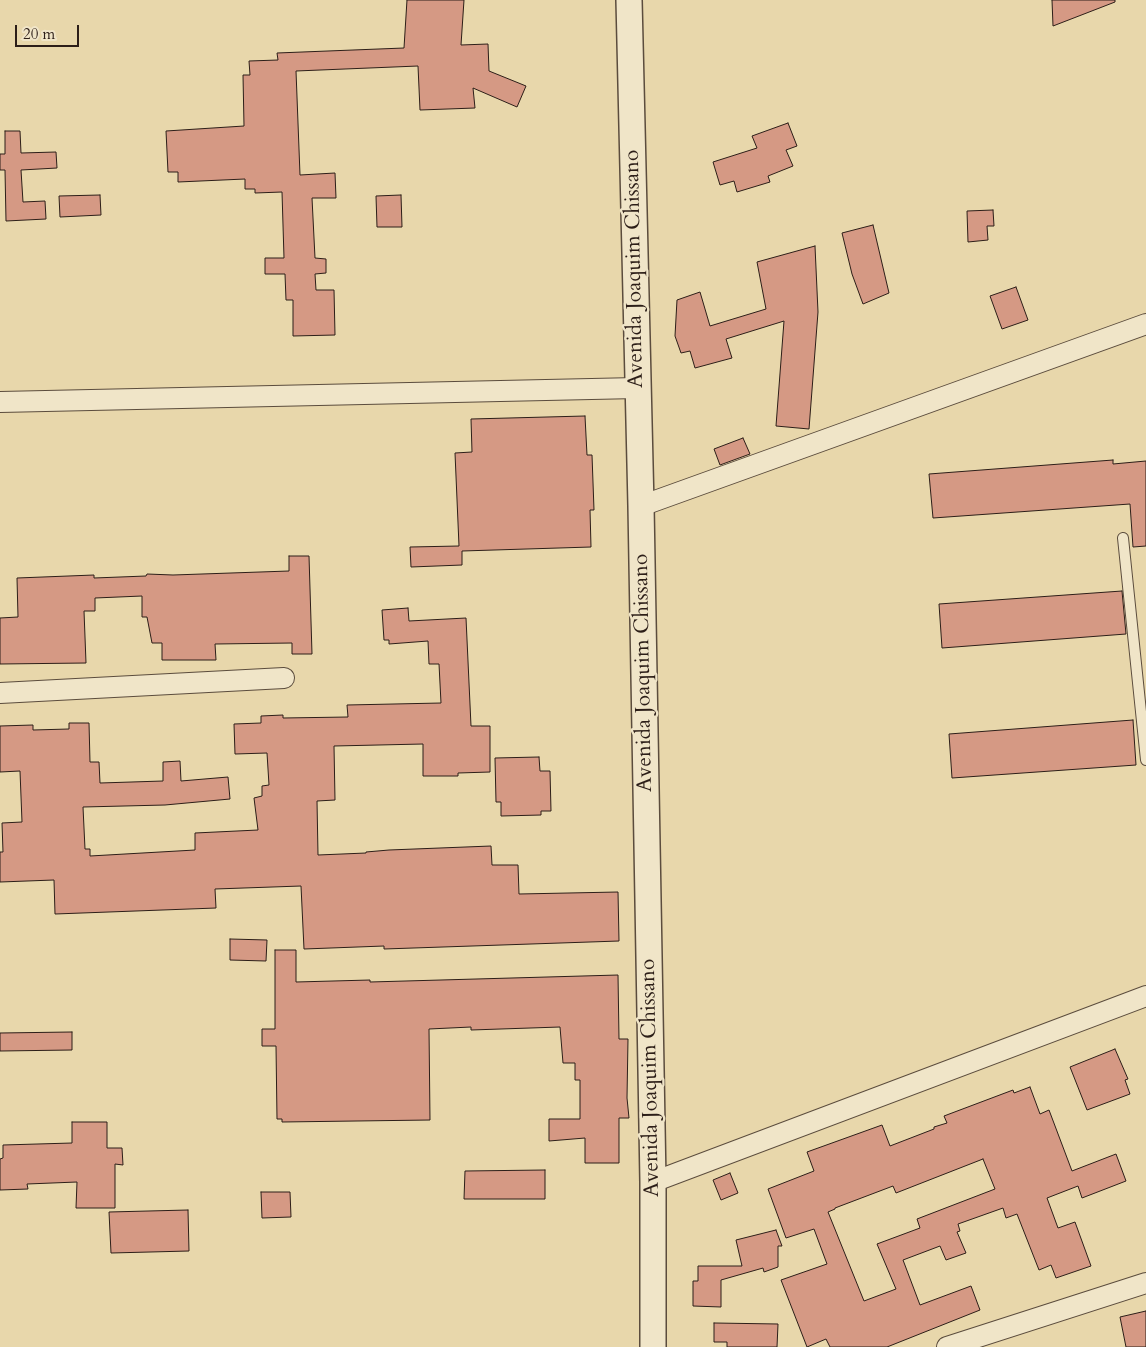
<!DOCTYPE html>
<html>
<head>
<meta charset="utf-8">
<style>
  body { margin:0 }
  #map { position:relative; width:1146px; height:1347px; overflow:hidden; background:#e8d7ab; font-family:Cardo,serif }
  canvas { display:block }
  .scale { position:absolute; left:15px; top:25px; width:64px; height:22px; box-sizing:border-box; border:2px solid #2c1e18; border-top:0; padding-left:6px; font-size:15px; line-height:18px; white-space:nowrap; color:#2c1e18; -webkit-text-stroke:4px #f0e5c8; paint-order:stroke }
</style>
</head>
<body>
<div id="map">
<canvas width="1146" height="1347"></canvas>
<div class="scale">20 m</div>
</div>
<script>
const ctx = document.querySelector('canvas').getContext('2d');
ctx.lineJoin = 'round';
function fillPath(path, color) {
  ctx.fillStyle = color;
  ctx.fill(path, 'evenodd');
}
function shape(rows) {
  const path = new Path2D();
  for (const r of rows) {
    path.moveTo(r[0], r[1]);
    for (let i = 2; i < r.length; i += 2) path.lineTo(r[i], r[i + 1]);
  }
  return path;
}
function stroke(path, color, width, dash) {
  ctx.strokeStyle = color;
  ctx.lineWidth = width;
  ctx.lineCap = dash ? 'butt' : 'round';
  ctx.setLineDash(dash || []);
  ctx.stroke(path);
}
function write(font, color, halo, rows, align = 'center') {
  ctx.font = font + ' Cardo,serif';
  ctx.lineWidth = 4.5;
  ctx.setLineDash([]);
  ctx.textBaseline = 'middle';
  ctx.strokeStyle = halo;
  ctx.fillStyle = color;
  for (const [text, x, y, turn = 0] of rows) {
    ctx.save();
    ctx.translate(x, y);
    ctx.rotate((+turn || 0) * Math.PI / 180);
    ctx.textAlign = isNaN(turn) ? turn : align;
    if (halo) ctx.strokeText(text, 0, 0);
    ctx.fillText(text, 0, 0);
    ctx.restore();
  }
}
const building = shape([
  [407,0,464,0,461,45,488,44,489,71,526,86,517,107,473,88,475,108,420,110,418,66,296,71,300,175,335,173,336,198,312,198,315,258,326,259,326,273,315,274,316,290,334,290,335,335,293,336,293,300,286,300,285,274,265,274,265,258,284,258,282,192,255,193,255,189,245,189,245,179,178,182,178,172,168,172,166,131,244,126,243,75,250,75,249,61,278,60,277,53,404,48,407,0],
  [1052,0,1115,0,1115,2,1053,26,1052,0],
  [788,123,797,146,786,150,793,166,768,176,770,182,737,192,734,181,720,185,713,162,757,148,752,136,788,123],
  [5,131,20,131,21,153,56,152,57,168,21,170,23,202,45,201,46,219,6,221,5,170,0,170,0,154,5,154,5,131],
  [100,195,101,215,60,217,59,196,100,195],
  [401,195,402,227,377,227,376,196,401,195],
  [993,210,994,226,987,226,988,240,968,242,967,211,993,210],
  [873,225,889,293,863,304,852,274,842,233,873,225],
  [815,246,818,312,809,429,776,426,784,321,726,339,732,358,695,368,690,351,681,353,675,336,677,300,700,292,710,326,766,309,757,262,815,246],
  [1016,287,1028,320,1002,329,990,296,1016,287],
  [585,416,587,455,592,455,594,510,590,510,591,547,462,551,462,565,411,567,410,547,459,546,455,453,472,452,471,419,585,416],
  [743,438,750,454,720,465,714,449,743,438],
  [1113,460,1113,464,1146,461,1146,546,1133,547,1130,504,933,518,929,474,1113,460],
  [289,556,309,556,312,654,292,654,292,643,215,644,216,660,162,660,162,643,152,643,147,617,142,617,142,596,95,598,95,611,84,611,86,663,0,664,0,618,18,617,17,578,94,575,94,578,146,576,147,574,173,575,289,571,289,556],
  [1122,591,1126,634,942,648,939,604,1122,591],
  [408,608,409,621,466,618,471,726,490,726,490,772,458,773,458,776,423,776,423,744,334,746,335,800,317,801,318,855,366,853,366,852,389,850,491,846,492,865,518,865,519,894,618,892,619,941,384,949,384,946,304,949,301,886,215,889,216,908,55,914,54,880,0,882,0,852,3,852,2,823,22,822,20,771,0,772,0,726,33,725,33,730,69,729,69,723,89,723,90,762,99,762,100,783,163,781,163,762,180,761,181,781,228,777,230,799,165,805,83,807,85,849,90,849,90,856,195,850,195,833,258,830,254,798,262,796,262,786,269,785,267,753,235,754,234,724,261,723,261,716,283,715,283,718,348,717,347,705,441,703,439,664,429,664,428,641,389,644,389,640,384,640,382,610,408,608],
  [1133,720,1136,765,952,778,949,734,1133,720],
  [539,757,540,771,550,771,551,811,541,811,541,815,501,816,501,802,496,802,495,758,539,757],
  [230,939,267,940,266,961,230,960,230,939],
  [275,950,296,950,296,982,370,980,370,982,618,975,619,1039,628,1039,627,1098,629,1118,619,1118,619,1163,585,1163,585,1138,549,1141,549,1119,580,1119,580,1080,575,1080,575,1063,563,1063,560,1027,471,1030,471,1027,429,1029,430,1120,282,1122,282,1119,277,1119,276,1046,262,1046,262,1029,275,1029,275,950],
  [72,1032,72,1050,0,1051,0,1033,72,1032],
  [1115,1049,1128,1079,1125,1080,1130,1094,1087,1110,1070,1067,1115,1049],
  [1030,1087,1040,1114,1049,1110,1072,1171,1116,1154,1126,1181,1082,1198,1078,1186,1047,1198,1058,1228,1075,1222,1091,1266,1056,1278,1051,1265,1039,1270,1017,1214,1006,1218,1003,1208,958,1224,960,1231,957,1232,966,1253,946,1260,940,1246,903,1260,920,1305,971,1286,980,1310,887,1347,830,1347,826,1339,807,1347,781,1280,827,1264,814,1229,786,1238,768,1189,814,1171,807,1152,882,1125,890,1146,934,1129,934,1127,947,1123,944,1116,1013,1090,1014,1093,1030,1087],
  [983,1159,995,1189,917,1219,920,1228,877,1244,896,1289,864,1301,828,1212,835,1209,835,1208,893,1186,896,1193,983,1159],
  [72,1122,107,1122,107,1148,122,1148,123,1165,115,1164,115,1208,76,1208,77,1182,27,1184,28,1189,0,1190,0,1159,3,1158,3,1145,72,1143,72,1122],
  [545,1170,545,1199,464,1199,465,1171,545,1170],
  [730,1173,738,1193,721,1200,713,1180,730,1173],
  [261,1192,290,1192,291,1217,262,1218,261,1192],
  [188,1210,189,1251,111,1253,109,1212,188,1210],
  [776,1230,782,1246,778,1246,778,1267,764,1272,763,1268,721,1280,721,1307,693,1306,693,1281,698,1281,698,1266,742,1266,736,1240,776,1230],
  [1146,1311,1146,1347,1126,1347,1120,1317,1146,1311],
  [714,1323,778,1324,777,1347,727,1347,727,1342,714,1342,714,1323]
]);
fillPath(building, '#d59984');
stroke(building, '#2c1e18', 1);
const service = shape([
  [1123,538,1146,760]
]);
const minor = shape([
  [0,402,637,388],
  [641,506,1146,324],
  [0,693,284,678],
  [653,1182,1146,996],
  [947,1347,1146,1283]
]);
const tertiary = shape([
  [629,0,641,506,653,1182,653,1347]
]);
stroke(service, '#5b4c3d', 12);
stroke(minor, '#5b4c3d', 22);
stroke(tertiary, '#5b4c3d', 28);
stroke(service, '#f0e5c8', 10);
stroke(minor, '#f0e5c8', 20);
stroke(tertiary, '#f0e5c8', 25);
write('21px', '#2c1e18', '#f0e5c8', [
  ["Avenida Joaquim Chissano",635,269,-91],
  ["Avenida Joaquim Chissano",644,673,-91],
  ["Avenida Joaquim Chissano",651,1078,-91]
]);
</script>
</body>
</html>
